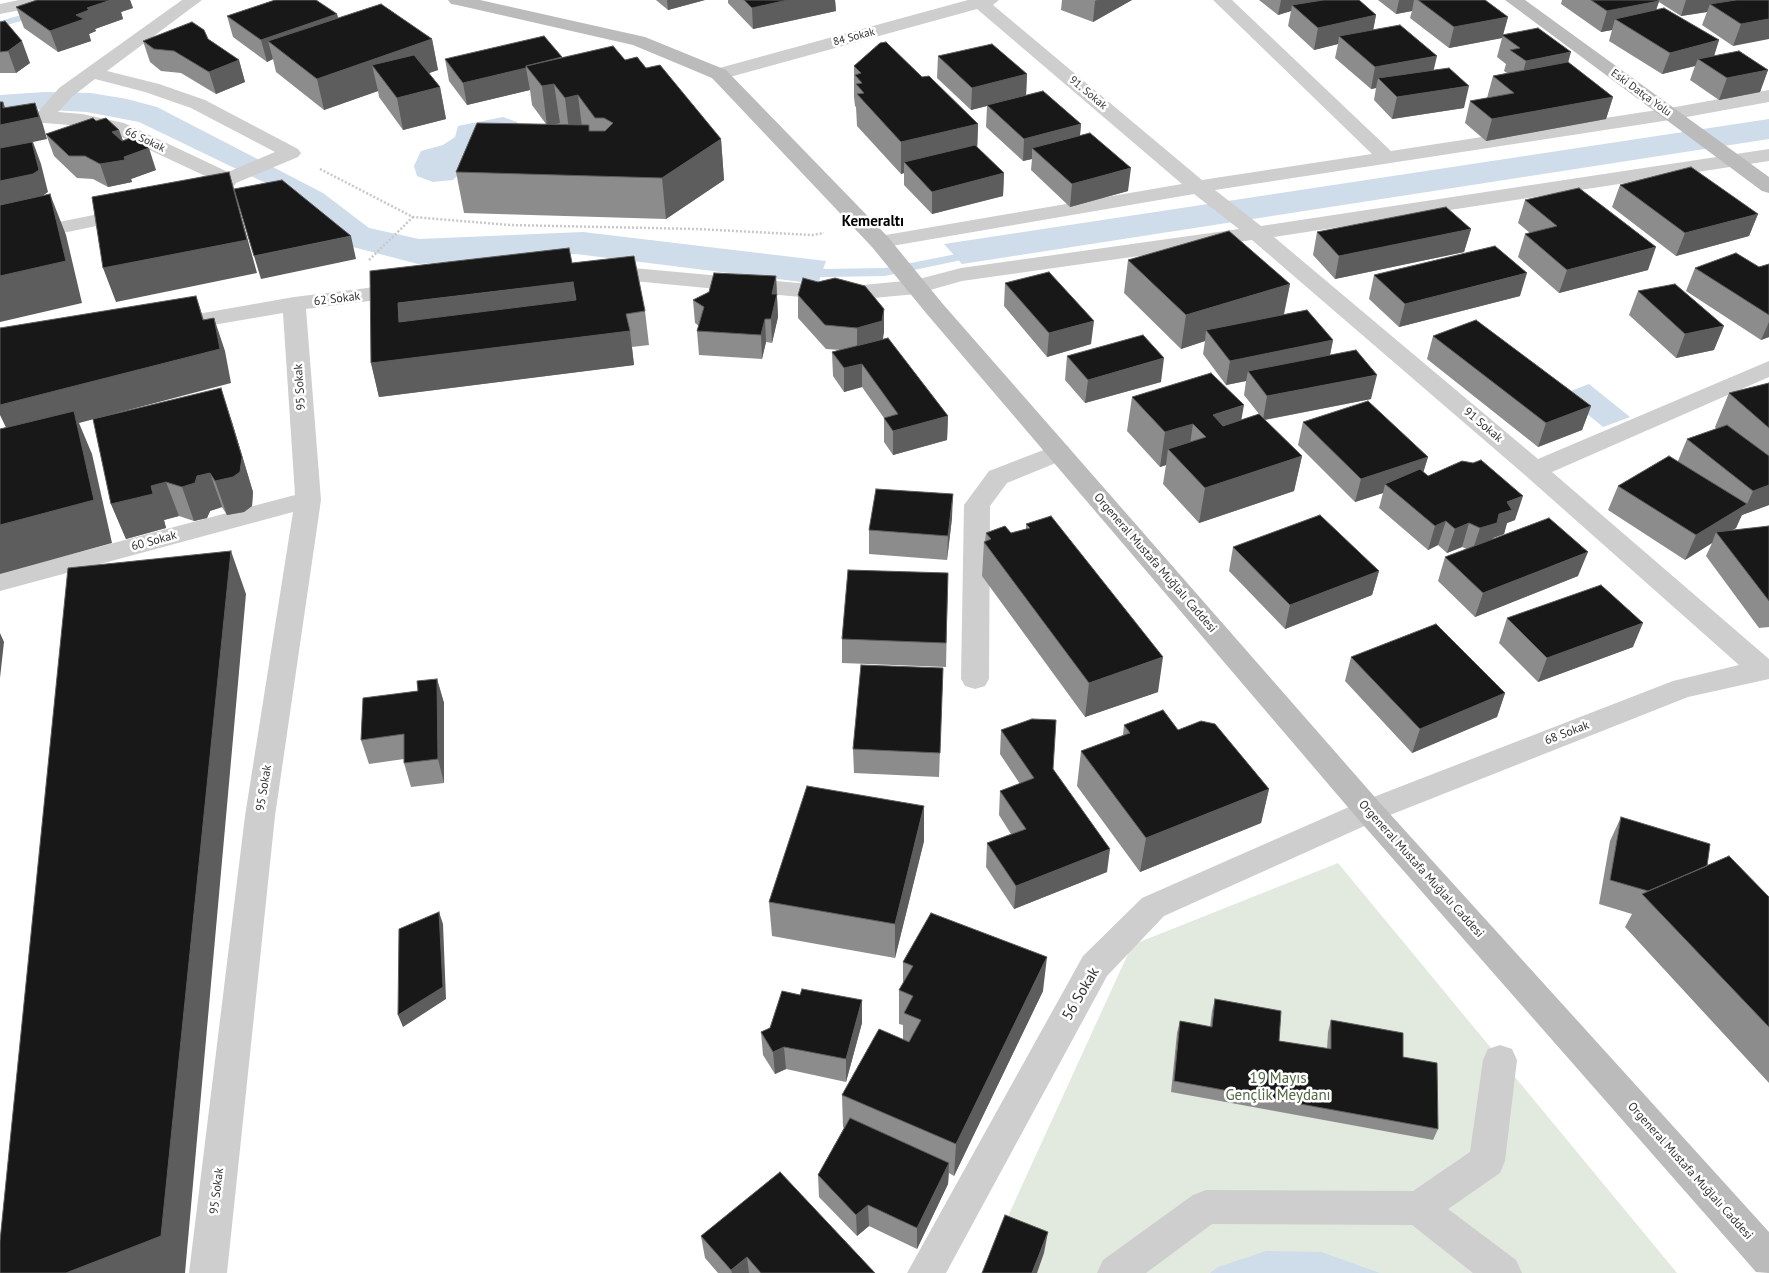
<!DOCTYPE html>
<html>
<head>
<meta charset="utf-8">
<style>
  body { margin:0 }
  canvas { display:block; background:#fff }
</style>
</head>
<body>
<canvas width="1769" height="1273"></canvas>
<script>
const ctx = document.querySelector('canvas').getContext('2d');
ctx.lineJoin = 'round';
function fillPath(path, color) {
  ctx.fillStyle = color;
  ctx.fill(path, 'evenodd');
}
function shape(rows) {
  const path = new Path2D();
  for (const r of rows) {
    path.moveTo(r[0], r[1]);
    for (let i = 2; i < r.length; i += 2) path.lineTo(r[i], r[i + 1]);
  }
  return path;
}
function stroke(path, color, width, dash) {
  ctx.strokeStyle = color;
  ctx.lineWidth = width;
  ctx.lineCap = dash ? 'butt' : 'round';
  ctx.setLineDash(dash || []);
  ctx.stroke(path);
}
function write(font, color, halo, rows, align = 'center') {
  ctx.font = font + ' "PT Sans",sans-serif';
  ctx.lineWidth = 5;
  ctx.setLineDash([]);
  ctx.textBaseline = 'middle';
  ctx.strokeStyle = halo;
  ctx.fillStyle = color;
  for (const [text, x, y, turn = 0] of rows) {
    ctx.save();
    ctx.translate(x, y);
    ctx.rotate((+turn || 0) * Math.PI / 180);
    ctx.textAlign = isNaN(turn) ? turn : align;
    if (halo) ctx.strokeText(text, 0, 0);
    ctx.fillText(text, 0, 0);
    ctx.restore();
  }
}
fillPath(shape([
  [1338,863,1677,1273,982,1273,1132,945]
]), '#e2e9de');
fillPath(shape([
  [45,92,91,93,127,99,157,107,323,193,369,228,419,239,583,232,826,261,818,284,576,254,418,264,349,246,309,204,139,122,87,112,32,109,0,112,0,95],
  [503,117,517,122,520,134,463,170,453,180,433,182,417,176,414,166,421,151,443,145,455,137,458,126],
  [1769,119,1769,139,962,264,944,244],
  [1589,384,1630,417,1603,427,1563,394],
  [1266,1251,1321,1252,1380,1273,1210,1273,1218,1267]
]), '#cfdcea');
fillPath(shape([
  [39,10,42,11,42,15,0,27,0,21,39,10],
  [977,250,983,254,981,256,885,276,822,277,802,275,796,271,802,267,822,269,885,268,977,250]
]), '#cfdcea');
stroke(shape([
  [320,169,413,217,510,225,697,229,812,235,824,233],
  [369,260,413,217]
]), '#c8c8c8', 2.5, [2, 2]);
fillPath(shape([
  [1059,444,1068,446,1071,452,1068,458,1007,483,990,506,989,679,985,686,975,689,965,686,961,679,964,505,989,471,1059,444]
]), '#cecece');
fillPath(shape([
  [19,0,54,0,51,4,0,14,0,4,19,0],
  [182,0,202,0,107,71,159,84,205,100,298,149,301,153,298,157,236,183,230,193,209,203,202,201,199,197,202,193,214,186,216,181,111,132,82,126,44,123,0,124,0,112,39,111,59,88,182,0],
  [95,79,145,92,191,108,275,152,228,172,124,123,82,114,58,112,73,96,95,79],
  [968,0,999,0,993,5,1202,180,1372,154,1213,0,1232,0,1391,151,1670,108,1769,90,1769,102,1670,120,1215,190,1261,226,1769,149,1769,161,1274,237,1538,459,1769,361,1769,377,1552,472,1769,659,1769,679,1688,697,1380,819,1164,916,1107,976,946,1273,907,1273,1083,956,1142,898,1358,803,1673,681,1739,665,1526,476,1252,240,962,281,916,294,842,301,592,277,589,272,592,267,600,265,842,287,915,280,961,268,1239,229,1194,194,880,248,872,247,869,242,872,237,880,236,1182,184,977,9,719,80,712,78,710,74,712,70,968,0],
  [133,207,140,209,143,213,140,217,0,246,0,234,133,207],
  [408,283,416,285,419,290,416,295,306,309,321,500,275,816,227,1273,189,1273,245,816,293,512,0,591,0,573,295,495,283,313,166,333,158,331,155,326,158,321,294,297,408,283],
  [1500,1045,1512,1049,1517,1060,1505,1161,1500,1173,1448,1209,1516,1260,1522,1273,1473,1273,1412,1225,1212,1224,1146,1273,1097,1273,1103,1260,1193,1195,1206,1190,1413,1191,1470,1152,1483,1060,1488,1049,1500,1045]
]), '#cecece');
fillPath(shape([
  [448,0,480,0,645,37,726,70,888,237,942,303,1380,803,1769,1232,1769,1273,1756,1272,1358,819,926,313,872,247,712,78,633,45,457,5,451,4,448,0],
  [1505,0,1525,0,1769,177,1769,193,1762,191,1505,0]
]), '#bbb');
fillPath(shape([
  [37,0,130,0,133,8,121,12,123,19,95,29,96,31,89,34,91,41,58,52,24,28,16,7],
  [656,0,705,0,668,10],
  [728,0,835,0,836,11,753,29,728,3],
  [1062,0,1132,0,1093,22,1061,10],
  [1259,0,1359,0,1376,15,1373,30,1434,70,1464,108,1392,119,1374,100,1376,88,1371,89,1335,58,1338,44,1314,50,1288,26,1291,11,1278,15],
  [1378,0,1485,0,1508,17,1503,35,1568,62,1613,97,1606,119,1486,141,1465,123,1470,101,1487,98,1493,76,1507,73,1504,71,1506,64,1497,57,1502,38,1449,48,1410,18,1412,11,1396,14],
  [1562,0,1769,0,1733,46,1702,25,1707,12,1681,16,1659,2,1656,10,1719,40,1714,56,1768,70,1760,92,1719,100,1690,80,1695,66,1662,74,1609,41,1612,30,1601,32,1561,4],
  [337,14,338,18,432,39,438,70,429,73,440,87,446,119,403,130,379,97,378,91,324,110,276,72,273,59,267,62,233,37,227,16],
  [0,22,30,63,16,73,0,73],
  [208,39,239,60,245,82,216,94,181,73,161,71,150,62,143,41],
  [938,56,1027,74,1026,95,1081,124,1080,135,1128,191,1070,207,1031,170,1032,159,1023,161,986,127,987,106,971,110,937,78],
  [562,57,625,60,646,68,721,139,724,180,666,219,464,213,456,172,546,124,532,105,530,90,467,105,449,81,445,59],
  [854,66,922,77,978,124,977,147,1004,173,1003,196,932,214,904,185,904,173,901,174,857,126,856,107,855,106,854,97],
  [96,121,119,130,123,141,156,170,131,179,132,182,108,187,93,179,77,178,54,156,46,134],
  [1620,185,1758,214,1749,236,1676,256,1612,207],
  [1525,200,1648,270,1559,293,1518,257,1525,234,1530,233,1518,223],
  [1471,229,1464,252,1335,279,1313,255,1317,232],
  [1128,260,1290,284,1284,315,1333,340,1330,355,1371,399,1265,420,1302,456,1294,491,1199,523,1163,484,1166,465,1160,467,1127,431,1132,397,1241,420,1259,414,1244,395,1246,381,1226,385,1203,354,1205,341,1181,349,1124,293],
  [572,263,645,311,649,345,632,347,634,365,379,397,371,363],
  [1769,264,1769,337,1761,340,1686,291,1695,268,1759,267],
  [1374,275,1520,296,1399,327,1369,299],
  [776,276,778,317,772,343,766,342,762,359,699,355,697,331,699,326,695,323,693,300],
  [1005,283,1091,344,1047,357,1004,306],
  [1638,291,1714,350,1676,358,1629,315],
  [798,295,884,309,884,332,882,339,948,416,947,440,893,455,884,442,884,418,862,387,844,392,833,376,832,352,841,350,826,349,798,318],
  [1433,336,1591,406,1582,430,1538,447,1427,359],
  [1067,356,1161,382,1085,403,1065,380],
  [1769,383,1769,505,1742,515,1742,514,1736,528,1731,531,1769,526,1769,627,1759,628,1706,556,1712,543,1685,560,1608,510,1618,486,1678,461,1687,439,1716,429,1715,427,1729,393],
  [232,422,253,492,252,506,244,512,227,515,222,507,210,511,207,518,194,521,179,516,164,520,166,528,126,539,111,504],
  [1303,422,1428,457,1423,472,1428,476,1515,520,1507,523,1504,534,1493,538,1492,539,1578,576,1475,617,1438,581,1445,557,1467,549,1462,547,1447,553,1438,545,1428,550,1379,508,1383,493,1355,502,1298,445],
  [952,518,947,560,869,554,869,530],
  [1026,524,1158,692,1085,717,982,576,984,542,985,541,986,533,1011,533,1026,529],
  [1233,547,1379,571,1372,595,1285,629,1229,571],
  [948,573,946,667,842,663,842,639],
  [1507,618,1633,647,1538,682,1499,643],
  [1351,657,1505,693,1497,717,1412,753,1345,681],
  [943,668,939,777,854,773,853,749],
  [437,679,444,703,444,783,411,787,404,763,404,759,369,764,361,740,418,691],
  [1124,725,1269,789,1261,823,1140,872,1077,786,1081,751,1123,735],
  [1001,730,1053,769,1107,872,1014,909,986,867,987,843,1011,834,999,815,1000,791,1020,784,1000,754],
  [1621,817,1707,866,1769,897,1769,1083,1625,927,1632,914,1599,904,1610,841],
  [924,841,895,958,772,936,769,902],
  [903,962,1043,991,954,1176,949,1173,948,1184,917,1249,869,1226,857,1236,819,1197,818,1175,844,1128,843,1127,842,1095,903,1039,903,1025,899,1024,899,990,903,984],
  [800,995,862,1000,862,1023,846,1082,786,1069,775,1074,763,1055,761,1032,770,1028],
  [1215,999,1279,1041,1327,1049,1328,1032,1331,1020,1403,1057,1438,1129,1433,1140,1171,1092,1177,1033,1180,1021,1210,1027,1212,1011],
  [701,1236,875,1273,718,1273,705,1258]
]), '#8c8c8c');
fillPath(shape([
  [111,0,130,0,133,8,121,12,123,19,95,29,96,31,89,34,91,41,58,52,50,31,76,15,87,8],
  [667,0,705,0,668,10],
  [788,0,835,0,836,11,753,29,752,8],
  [1097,0,1132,0,1093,22,1095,1],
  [1281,0,1337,0,1292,5,1291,11,1278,15],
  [1399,0,1414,0,1412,11,1396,14],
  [1686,0,1739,0,1710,4,1707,12,1681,16],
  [1659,1,1652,22,1615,19,1612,30,1601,32,1607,11],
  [337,14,342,35,268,41,273,59,267,62,261,40],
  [1376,15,1372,36,1339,36,1338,44,1314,50,1318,28],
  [1508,17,1502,38,1449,48,1454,27],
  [1769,19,1769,39,1733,46,1741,24],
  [432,39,438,70,389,87,372,65,378,91,324,110,317,79],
  [1719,40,1712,62,1698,59,1695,66,1662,74,1670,53],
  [22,41,30,63,16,73,8,51],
  [1571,52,1565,74,1520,83,1526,61],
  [1437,56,1432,77,1378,78,1376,88,1371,89,1375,67],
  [239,60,245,82,216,94,209,72],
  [526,68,530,90,467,105,463,83],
  [1768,70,1760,92,1719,100,1727,78],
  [1027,74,1026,96,971,110,972,88],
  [567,81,554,84,560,123,547,126,542,86],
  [1469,86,1464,108,1392,119,1397,97],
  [440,87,446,119,403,130,397,98],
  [578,95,583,135,570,138,565,98],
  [1613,97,1606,119,1486,141,1492,119],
  [3,102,11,123,35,103,43,125,47,139,33,142,41,164,48,192,41,197,0,205,0,125],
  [978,124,977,156,904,162,904,173,901,174,901,142],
  [1081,124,1079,146,1032,148,1032,159,1023,161,1024,139],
  [119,130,127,152,112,132],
  [721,139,724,180,666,219,662,178],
  [149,148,156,170,131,179,132,182,108,187,100,164],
  [1131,168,1128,191,1070,207,1072,184],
  [229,172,257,273,116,302,103,268],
  [1004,173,1003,196,932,214,932,192],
  [50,194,66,235,82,303,0,322,0,276],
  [1758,214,1749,236,1676,256,1685,233],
  [1471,229,1464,252,1335,279,1339,256],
  [351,236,356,259,261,279,254,256],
  [1656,247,1648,270,1559,293,1567,270],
  [1527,273,1520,296,1399,327,1405,304],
  [776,276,778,317,772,343,771,319,772,294],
  [573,282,577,315,399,322,398,303],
  [1290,284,1283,317,1206,330,1205,341,1181,349,1186,315],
  [196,296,207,330,214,318,225,351,231,383,79,423,92,454,112,543,0,574,0,525,12,440,0,415,0,371,203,320],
  [884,309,884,332,882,345,857,352,857,328],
  [765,319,766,342,762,359,761,335],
  [1094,321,1091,344,1047,357,1049,333],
  [1769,322,1769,337,1761,340],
  [1724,326,1714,350,1676,358,1685,334],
  [630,331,634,365,379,397,371,363],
  [1333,340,1328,364,1248,371,1246,381,1226,385,1230,361],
  [1164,358,1161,382,1085,403,1088,380],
  [862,364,862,387,844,392,844,368],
  [1377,375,1371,399,1263,420,1267,396],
  [221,388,232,422,253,492,252,506,244,512,227,515,215,481],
  [1244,405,1238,439,1207,449,1213,415],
  [1591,406,1582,430,1538,447,1546,423],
  [948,416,947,440,893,455,893,431],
  [1193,424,1188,458,1168,449,1166,465,1160,467,1165,432],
  [1302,456,1294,491,1199,523,1205,488],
  [1428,457,1421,480,1385,484,1383,493,1355,502,1361,479],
  [210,473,222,507,210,511,207,518,194,521,182,487,197,476],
  [166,482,179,516,164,520,166,528,126,539,111,504,151,486],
  [1769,485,1769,505,1742,515,1753,491],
  [953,494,952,518,947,560,948,536],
  [1523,496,1515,520,1507,523,1504,534,1493,538,1489,547,1472,552,1480,528,1499,514,1507,502],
  [1747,504,1736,528,1720,537,1716,532,1712,543,1685,560,1696,535],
  [1446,521,1438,545,1428,550,1435,526],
  [1469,523,1462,547,1447,553,1455,529],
  [231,551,246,594,185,1273,66,1273],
  [1588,552,1578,576,1475,617,1483,593],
  [1379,571,1372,595,1285,629,1290,605],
  [1643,623,1633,647,1538,682,1547,658],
  [0,633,4,642,0,678],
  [1163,657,1158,692,1085,717,1089,683],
  [437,679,444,703,444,783,438,759],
  [1505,693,1497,717,1412,753,1420,729],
  [1269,789,1261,823,1140,872,1146,838],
  [924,806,924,841,895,958,895,924],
  [1110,849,1107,872,1014,909,1016,886],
  [439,912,443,924,446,999,403,1027,398,1015],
  [1047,957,1043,991,954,1176,956,1144],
  [862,1000,862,1023,846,1082,846,1059],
  [784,1047,786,1069,775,1074,773,1052],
  [949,1163,948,1184,917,1249,917,1228],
  [868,1205,869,1226,857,1236,856,1215],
  [1048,1232,1044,1253,1037,1273,1032,1273],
  [747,1257,749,1273,732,1273,731,1270]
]), '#5d5d5d');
const building = shape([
  [37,0,111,0,87,8,89,10,76,15,84,19,50,31,16,7,37,0],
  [275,0,316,0,337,14,261,40,227,16,275,0],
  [744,0,788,0,752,8,744,0],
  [1323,0,1359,0,1376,15,1318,28,1292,5,1323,0],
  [1418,0,1485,0,1508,17,1454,27,1418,0],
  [1591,0,1657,0,1659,1,1607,11,1591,0],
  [1736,0,1769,0,1769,19,1741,24,1710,4,1736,0],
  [381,4,432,39,317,79,268,41,381,4],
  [1664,8,1719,40,1670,53,1615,19,1664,8],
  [5,21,22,41,8,51,0,52,0,22,5,21],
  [192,22,204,30,208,39,239,60,209,72,174,51,154,49,143,41,192,22],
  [1400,25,1437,56,1375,67,1339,36,1400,25],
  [1538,28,1571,52,1526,61,1510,50,1520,48,1502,35,1538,28],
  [544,36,562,57,526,66,526,68,463,83,445,59,544,36],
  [886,42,922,77,929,76,978,124,901,142,857,94,864,93,856,84,862,83,855,75,861,73,854,66,880,43,886,42],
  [992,44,1027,74,972,88,938,56,992,44],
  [613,46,625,60,637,57,646,68,660,65,721,139,662,178,456,172,477,123,589,125,589,131,605,131,613,123,604,118,595,118,578,95,565,98,554,84,542,86,526,66,613,46],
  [1739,51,1768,70,1727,78,1698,59,1739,51],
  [414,55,440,87,397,98,372,65,414,55],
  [1568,62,1613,97,1492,119,1470,101,1514,93,1493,76,1568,62],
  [1449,68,1469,86,1397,97,1378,78,1449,68],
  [1043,91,1081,124,1024,139,987,105,1043,91],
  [0,102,3,102,3,108,35,103,39,117,0,125,0,102],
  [93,118,96,121,106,118,119,130,112,132,122,141,136,136,149,148,124,157,125,160,100,164,85,156,69,156,46,134,93,118],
  [1090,133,1131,168,1072,184,1032,148,1090,133],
  [32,142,39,170,33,174,0,181,0,148,32,142],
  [975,145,1004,173,932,192,904,162,975,145],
  [1691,167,1758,214,1685,233,1620,185,1691,167],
  [229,172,247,240,103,268,92,197,229,172],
  [282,180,351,236,254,256,234,189,282,180],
  [1579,188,1656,247,1567,270,1525,234,1557,226,1525,200,1579,188],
  [50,194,66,261,0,276,0,205,50,194],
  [1446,207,1471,229,1339,256,1317,232,1446,207],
  [1229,231,1290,284,1186,315,1128,260,1229,231],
  [1495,246,1527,273,1405,304,1374,275,1495,246],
  [569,248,572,263,634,256,645,311,626,314,630,331,371,363,370,271,569,248],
  [573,282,576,300,399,322,398,303,573,282],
  [1736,253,1759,267,1769,264,1769,315,1695,268,1736,253],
  [1049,272,1094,321,1049,333,1005,283,1049,272],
  [714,273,776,276,772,294,777,294,771,319,765,319,761,335,697,331,704,307,693,300,709,292,714,273],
  [803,278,818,282,835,278,865,286,884,309,882,321,857,328,825,325,798,295,803,278],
  [1675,284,1724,326,1685,334,1638,291,1675,284],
  [196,296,203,320,214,318,220,349,0,405,0,328,196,296],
  [1307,310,1333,340,1230,361,1206,330,1307,310],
  [1476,320,1591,406,1546,423,1433,336,1476,320],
  [1143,335,1164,358,1088,380,1067,356,1143,335],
  [888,338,948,416,893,431,884,418,898,414,862,364,844,368,832,352,888,338],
  [1356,350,1377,375,1267,396,1248,371,1356,350],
  [1211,373,1244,405,1213,415,1223,426,1259,414,1302,456,1205,488,1168,449,1206,437,1193,424,1165,432,1132,397,1211,373],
  [1769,383,1769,428,1729,393,1769,383],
  [221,388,242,457,240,472,233,477,215,481,210,473,197,476,195,483,182,487,166,482,151,486,153,494,111,504,93,419,221,388],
  [1368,401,1428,457,1361,479,1303,422,1368,401],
  [74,411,94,500,0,525,0,429,74,411],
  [1727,425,1769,456,1769,485,1753,491,1687,439,1727,425],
  [1669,456,1747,504,1696,535,1618,486,1669,456],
  [1481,460,1523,496,1507,502,1512,510,1499,514,1497,523,1480,528,1469,523,1455,529,1446,521,1435,526,1385,484,1420,469,1428,476,1462,461,1473,463,1481,460],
  [876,489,953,494,948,536,869,530,876,489],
  [1320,515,1379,571,1290,605,1233,547,1320,515],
  [1051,516,1163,657,1089,683,984,542,991,539,986,533,1005,526,1011,533,1030,528,1026,524,1051,516],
  [1549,518,1588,552,1483,593,1445,557,1549,518],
  [1769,526,1769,601,1716,532,1769,526],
  [231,551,161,1236,66,1273,0,1273,0,1241,68,568,231,551],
  [848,570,948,573,946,643,842,639,848,570],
  [1601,585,1643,623,1547,658,1507,618,1601,585],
  [1436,624,1505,693,1420,729,1351,657,1436,624],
  [861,665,943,668,940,753,853,749,861,665],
  [437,679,438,759,404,763,404,734,361,740,363,698,418,691,417,681,437,679],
  [1163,710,1178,730,1201,721,1215,724,1269,789,1146,838,1081,751,1130,733,1124,725,1163,710],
  [1032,719,1056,720,1053,769,1110,849,1016,886,987,843,1026,829,1000,791,1034,778,1001,730,1032,719],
  [807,786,924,806,895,924,769,902,807,786],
  [1621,817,1710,844,1707,866,1648,891,1610,880,1621,817],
  [1729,856,1769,897,1769,1027,1642,894,1729,856],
  [439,912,443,987,398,1015,399,929,439,912],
  [931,913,1047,957,956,1144,842,1095,879,1029,909,1042,921,1020,904,1013,913,996,899,990,913,966,903,962,931,913],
  [802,989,862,1000,846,1059,784,1047,773,1052,761,1032,770,1028,782,991,800,995,802,989],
  [1215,999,1281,1011,1279,1041,1331,1049,1331,1020,1403,1033,1403,1057,1437,1063,1438,1129,1174,1081,1180,1021,1212,1027,1215,999],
  [850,1118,949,1163,917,1228,868,1205,856,1215,818,1175,850,1118],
  [780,1172,875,1273,761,1273,747,1257,731,1270,701,1236,780,1172],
  [1005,1215,1048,1232,1032,1273,982,1273,1005,1215]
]);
fillPath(building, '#181818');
stroke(building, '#5d5d5d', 1);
write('11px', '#313131', '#fff', [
  ["84 Sokak",854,37,-15],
  ["91. Sokak",1088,93,40],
  ["Eski Datça Yolu",1641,93,36],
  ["66 Sokak",145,140,25]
]);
write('12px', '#313131', '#fff', [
  ["62 Sokak",337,299,-7],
  ["95 Sokak",300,387,-94],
  ["91 Sokak",1483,425,40],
  ["60 Sokak",154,541,-15],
  ["Orgeneral Mustafa Muğlalı Caddesi",1155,563,49],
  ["68 Sokak",1567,733,-21],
  ["95 Sokak",264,788,-81],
  ["Orgeneral Mustafa Muğlalı Caddesi",1421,869,48],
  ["Orgeneral Mustafa Muğlalı Caddesi",1690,1171,48],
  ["95 Sokak",217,1191,-83]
]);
write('bold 15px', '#000', '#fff', [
  ["Kemeraltı",873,222]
]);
write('15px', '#313131', '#fff', [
  ["56 Sokak",1081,994,-60]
]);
write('15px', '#4f6942', '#fff', [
  ["19 Mayıs",1278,1079],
  ["Gençlik Meydanı",1278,1096]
]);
</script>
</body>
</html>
